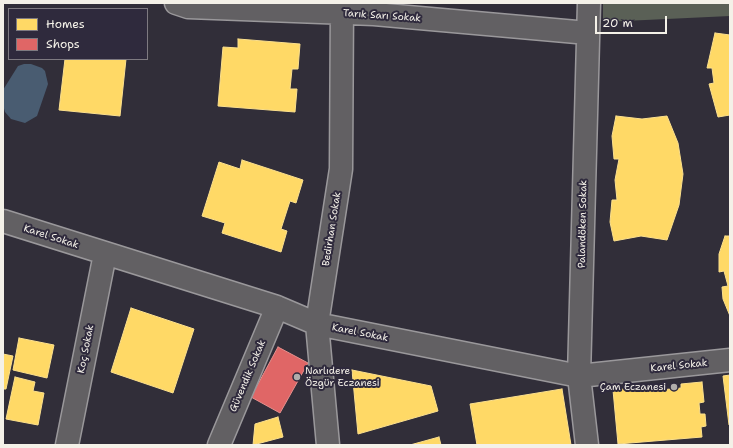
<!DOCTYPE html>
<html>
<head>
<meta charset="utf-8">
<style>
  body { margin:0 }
  #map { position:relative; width:733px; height:448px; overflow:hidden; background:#312e39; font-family:"Shantell Sans",sans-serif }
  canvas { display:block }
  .frame { position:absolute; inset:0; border:4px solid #f4f1e8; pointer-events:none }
  .legend { position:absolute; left:8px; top:8px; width:140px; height:52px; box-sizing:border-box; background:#2f2a3d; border:1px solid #7e7a81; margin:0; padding:5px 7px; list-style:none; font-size:12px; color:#f4f1e8 }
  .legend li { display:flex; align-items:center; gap:8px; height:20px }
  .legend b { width:20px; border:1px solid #7e7a81 }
  .scale { position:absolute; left:595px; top:16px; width:72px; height:18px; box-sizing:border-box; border:2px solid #f4f1e8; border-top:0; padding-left:5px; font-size:12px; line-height:14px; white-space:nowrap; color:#f4f1e8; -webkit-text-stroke:3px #2f2a3d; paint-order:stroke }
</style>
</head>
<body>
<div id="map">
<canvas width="733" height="448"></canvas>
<div class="frame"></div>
<ul class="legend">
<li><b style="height:11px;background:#ffd966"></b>Homes</li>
<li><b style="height:11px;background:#e06666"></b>Shops</li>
</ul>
<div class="scale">20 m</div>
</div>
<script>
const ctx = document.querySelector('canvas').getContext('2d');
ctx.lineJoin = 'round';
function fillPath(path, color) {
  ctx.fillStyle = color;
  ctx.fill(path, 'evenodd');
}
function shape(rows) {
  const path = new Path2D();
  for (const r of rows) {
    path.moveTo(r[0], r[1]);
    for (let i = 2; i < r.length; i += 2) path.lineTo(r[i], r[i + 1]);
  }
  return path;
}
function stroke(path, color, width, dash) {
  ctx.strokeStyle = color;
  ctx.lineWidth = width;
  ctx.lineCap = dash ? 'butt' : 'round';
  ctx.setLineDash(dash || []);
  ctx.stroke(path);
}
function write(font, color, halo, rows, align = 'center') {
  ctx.font = font + ' "Shantell Sans",sans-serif';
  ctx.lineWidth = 4;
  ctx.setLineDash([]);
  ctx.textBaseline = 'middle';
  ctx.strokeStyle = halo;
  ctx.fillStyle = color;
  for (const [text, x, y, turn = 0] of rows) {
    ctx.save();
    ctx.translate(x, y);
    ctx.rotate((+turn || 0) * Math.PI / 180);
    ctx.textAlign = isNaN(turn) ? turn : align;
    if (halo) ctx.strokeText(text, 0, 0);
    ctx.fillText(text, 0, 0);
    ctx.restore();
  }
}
fillPath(shape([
  [603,3,730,3,730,16,603,22]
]), '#5a6056');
fillPath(shape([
  [24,64,31,64,42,68,45,71,48,84,37,116,25,123,11,119,5,112,3,105,3,90,18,66]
]), '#495c71');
const homes = shape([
  [715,33,730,35,730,115,718,117,709,84,714,83,712,68,707,68,715,33],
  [238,39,300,44,298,69,292,69,290,89,297,89,295,112,218,106,223,47,238,48,238,39],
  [65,59,126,59,120,116,59,110,65,59],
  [616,116,642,119,667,116,678,143,683,174,679,205,667,240,641,236,614,241,610,222,612,200,617,200,615,180,619,159,614,159,612,136,616,116],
  [242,160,303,180,296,203,290,201,281,229,287,231,281,252,222,233,225,223,202,216,219,162,240,169,242,160],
  [725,236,730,236,730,316,723,299,722,287,728,286,724,271,719,272,719,254,725,236],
  [131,308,194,329,173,393,111,372,131,308],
  [19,338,54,345,47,378,13,370,19,338],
  [3,354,13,356,6,389,3,389,3,354],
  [352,370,431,386,438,411,358,434,352,370],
  [730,375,730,425,729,425,723,376,730,375],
  [15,377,35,382,33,391,44,393,38,425,6,419,15,377],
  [702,382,704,402,699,403,700,414,705,414,706,426,701,427,702,437,618,444,613,390,660,386,660,390,681,388,681,384,702,382],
  [562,389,571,445,477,445,470,404,562,389],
  [278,417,283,437,253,445,255,424,278,417],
  [439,437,441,445,410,445,439,437]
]);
fillPath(homes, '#ffd966');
stroke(homes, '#fce08d', 1);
const shops = shape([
  [278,347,308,363,280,413,251,397,278,347]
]);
fillPath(shops, '#e06666');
stroke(shops, '#e6908d', 1);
const minor = shape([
  [176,3,188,7,374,14,588,33],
  [3,221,277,307,317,324,579,376,730,360],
  [67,445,105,254],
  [219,445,277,307],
  [328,445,317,324,341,169,342,3],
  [587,445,579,376,589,3]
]);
stroke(minor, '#9a989b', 25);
stroke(minor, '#626063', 22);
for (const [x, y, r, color] of [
  [297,377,4,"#b0adab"],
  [674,387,4,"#b0adab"]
]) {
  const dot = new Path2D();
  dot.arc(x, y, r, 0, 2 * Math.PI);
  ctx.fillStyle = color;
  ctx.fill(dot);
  stroke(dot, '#2f2a3d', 1.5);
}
write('10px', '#f4f1e8', '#2f2a3d', [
  ["Tarık Sarı Sokak",382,16,4],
  ["Palandöken Sokak",583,224,-89],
  ["Bedirhan Sokak",332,229,-81],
  ["Karel Sokak",51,237,18],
  ["Karel Sokak",360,333,11],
  ["Koç Sokak",86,349,-79],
  ["Karel Sokak",679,366,-6],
  ["Güvendik Sokak",248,376,-67]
]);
write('10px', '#f4f1e8', '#2f2a3d', [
  ["Narlıdere",305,371],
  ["Özgür Eczanesi",305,383],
  ["Çam Eczanesi",666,387,"right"]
], 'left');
</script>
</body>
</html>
